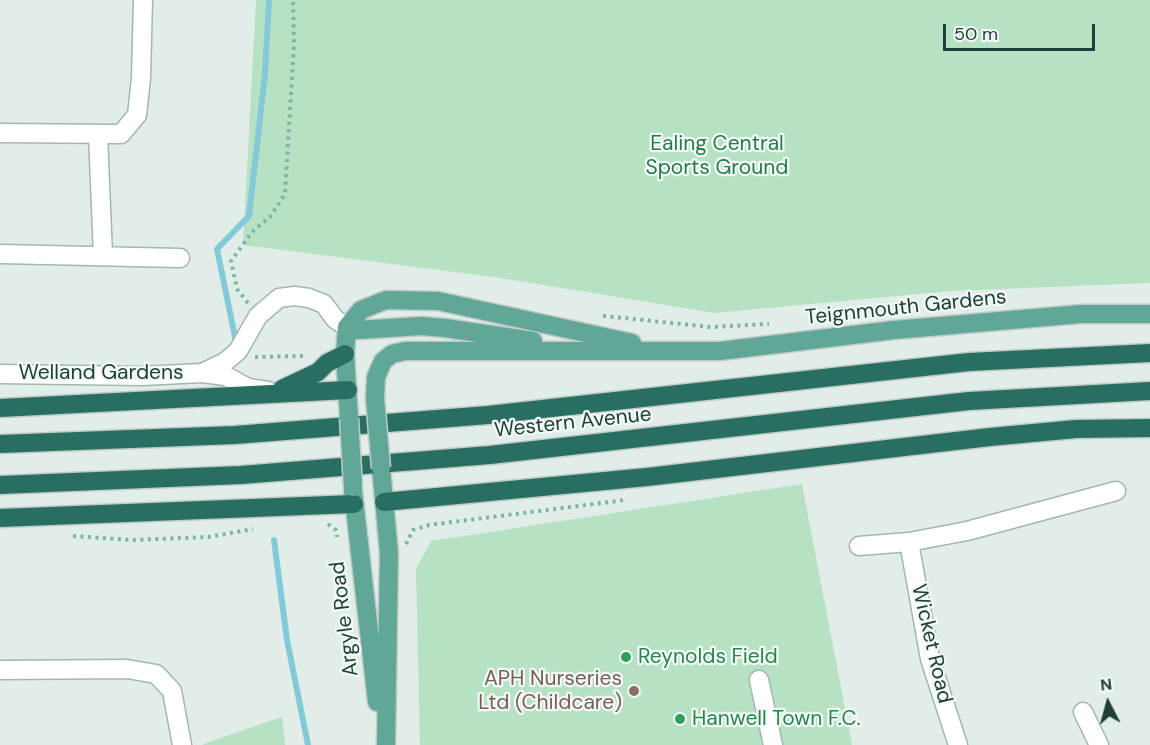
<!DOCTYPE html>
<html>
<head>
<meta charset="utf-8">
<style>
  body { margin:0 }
  #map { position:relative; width:1150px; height:745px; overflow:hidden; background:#e1ede8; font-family:"DM Sans",sans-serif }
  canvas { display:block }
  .north { position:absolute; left:1078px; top:673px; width:60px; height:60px; -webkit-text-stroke:4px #f2f9f6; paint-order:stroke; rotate:354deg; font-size:16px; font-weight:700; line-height:24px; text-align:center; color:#1f4038 }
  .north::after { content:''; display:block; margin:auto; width:21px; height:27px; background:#1f4038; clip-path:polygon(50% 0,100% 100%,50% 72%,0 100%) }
  .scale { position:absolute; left:943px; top:24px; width:152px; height:27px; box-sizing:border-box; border:3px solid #1f4038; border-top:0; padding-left:8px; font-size:18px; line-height:21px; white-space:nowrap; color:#1f4038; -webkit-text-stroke:4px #f2f9f6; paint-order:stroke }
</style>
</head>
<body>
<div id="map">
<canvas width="1150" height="745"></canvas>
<div class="north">N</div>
<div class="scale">50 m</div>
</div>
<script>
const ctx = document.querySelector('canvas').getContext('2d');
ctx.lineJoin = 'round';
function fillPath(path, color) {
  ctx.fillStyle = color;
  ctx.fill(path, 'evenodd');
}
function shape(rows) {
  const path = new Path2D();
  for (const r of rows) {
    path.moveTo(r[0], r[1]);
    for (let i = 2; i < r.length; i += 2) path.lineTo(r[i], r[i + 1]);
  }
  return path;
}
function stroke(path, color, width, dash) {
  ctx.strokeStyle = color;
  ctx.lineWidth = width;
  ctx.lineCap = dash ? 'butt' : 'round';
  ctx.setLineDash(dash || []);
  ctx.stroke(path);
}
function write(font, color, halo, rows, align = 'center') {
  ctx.font = font + ' "DM Sans",sans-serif';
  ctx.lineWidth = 4.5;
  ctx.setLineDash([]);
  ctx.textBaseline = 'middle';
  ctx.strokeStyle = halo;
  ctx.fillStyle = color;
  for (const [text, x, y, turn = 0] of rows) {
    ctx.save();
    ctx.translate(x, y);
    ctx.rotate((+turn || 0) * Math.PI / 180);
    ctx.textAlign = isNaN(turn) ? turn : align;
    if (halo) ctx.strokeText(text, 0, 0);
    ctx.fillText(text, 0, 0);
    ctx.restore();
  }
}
fillPath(shape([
  [256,0,1150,0,1150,283,951,291,714,313,494,277,243,245],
  [802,484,852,745,420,745,416,569,431,541],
  [282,717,285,745,204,745,203,744]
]), '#b7e1c3');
stroke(shape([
  [236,342,217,249,249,216,265,74,269,0],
  [274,540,287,640,308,745]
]), '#83c9d8', 6);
const minor = shape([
  [0,133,121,134,137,115,141,78,143,0],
  [98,134,103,256],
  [0,254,180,258],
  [202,373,225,362,238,351,258,316,279,298,294,296,309,298,324,304,335,319,347,327],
  [0,374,142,376,202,373,226,376,248,388,268,391],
  [909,542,930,659,958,745],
  [859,546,909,542,967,531,1116,491],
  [0,670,127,669,156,674,172,691,182,745],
  [759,680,773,745],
  [1083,712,1099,745]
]);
const major = shape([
  [347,327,358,330,421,326,445,328,533,341],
  [375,398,376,377,383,361,392,354,405,351,720,351,894,330,1081,314,1150,314],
  [349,418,345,354,347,327,361,310,386,300,438,301,632,343],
  [381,468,389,553,386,745],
  [353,491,377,702]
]);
const highway = shape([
  [282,389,318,372,327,363,345,354],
  [0,408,348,390],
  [0,444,235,435,488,415,969,362,1150,353],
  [0,485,241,475,490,455,969,401,1150,391],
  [384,502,647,477,990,437,1076,429,1150,428],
  [0,518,354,504]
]);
stroke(minor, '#a3b6b0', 21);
stroke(major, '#c0cac7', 21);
stroke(highway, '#c0cac7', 21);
stroke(shape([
  [248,303,237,289,231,261,252,232,270,217,285,194,294,44,293,0],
  [603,316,711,327,769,324],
  [255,357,307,356],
  [328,524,336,530,337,537],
  [73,536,131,540,208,537,253,529],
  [406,544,413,530,429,525,625,500]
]), '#7eb4a4', 4, [3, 4.5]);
stroke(minor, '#fff', 18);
stroke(major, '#60a797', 18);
stroke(highway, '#286f62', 18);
const majorBridge = shape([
  [375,398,381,468],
  [349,418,353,487]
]);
stroke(majorBridge, '#c0cac7', 21, []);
stroke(majorBridge, '#60a797', 18);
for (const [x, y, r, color] of [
  [626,657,6,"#2e9e5b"],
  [634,691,6,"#8d6e63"],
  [680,719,6,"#2e9e5b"]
]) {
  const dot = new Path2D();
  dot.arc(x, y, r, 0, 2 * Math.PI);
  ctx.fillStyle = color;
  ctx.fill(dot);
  stroke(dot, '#f2f9f6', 2);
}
write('21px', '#257b48', '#f2f9f6', [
  ["Ealing Central",717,144],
  ["Sports Ground",717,168]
]);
write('21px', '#1f4038', '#f2f9f6', [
  ["Teignmouth Gardens",906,308,-6],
  ["Welland Gardens",101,373],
  ["Western Avenue",573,423,-6],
  ["Argyle Road",345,619,-97],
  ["Wicket Road",931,644,77]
]);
write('21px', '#27864d', '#f2f9f6', [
  ["Reynolds Field",638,657],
  ["Hanwell Town F.C.",692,719]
], 'left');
write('21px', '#785e54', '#f2f9f6', [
  ["APH Nurseries",622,679],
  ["Ltd (Childcare)",622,703]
], 'right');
</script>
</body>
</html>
